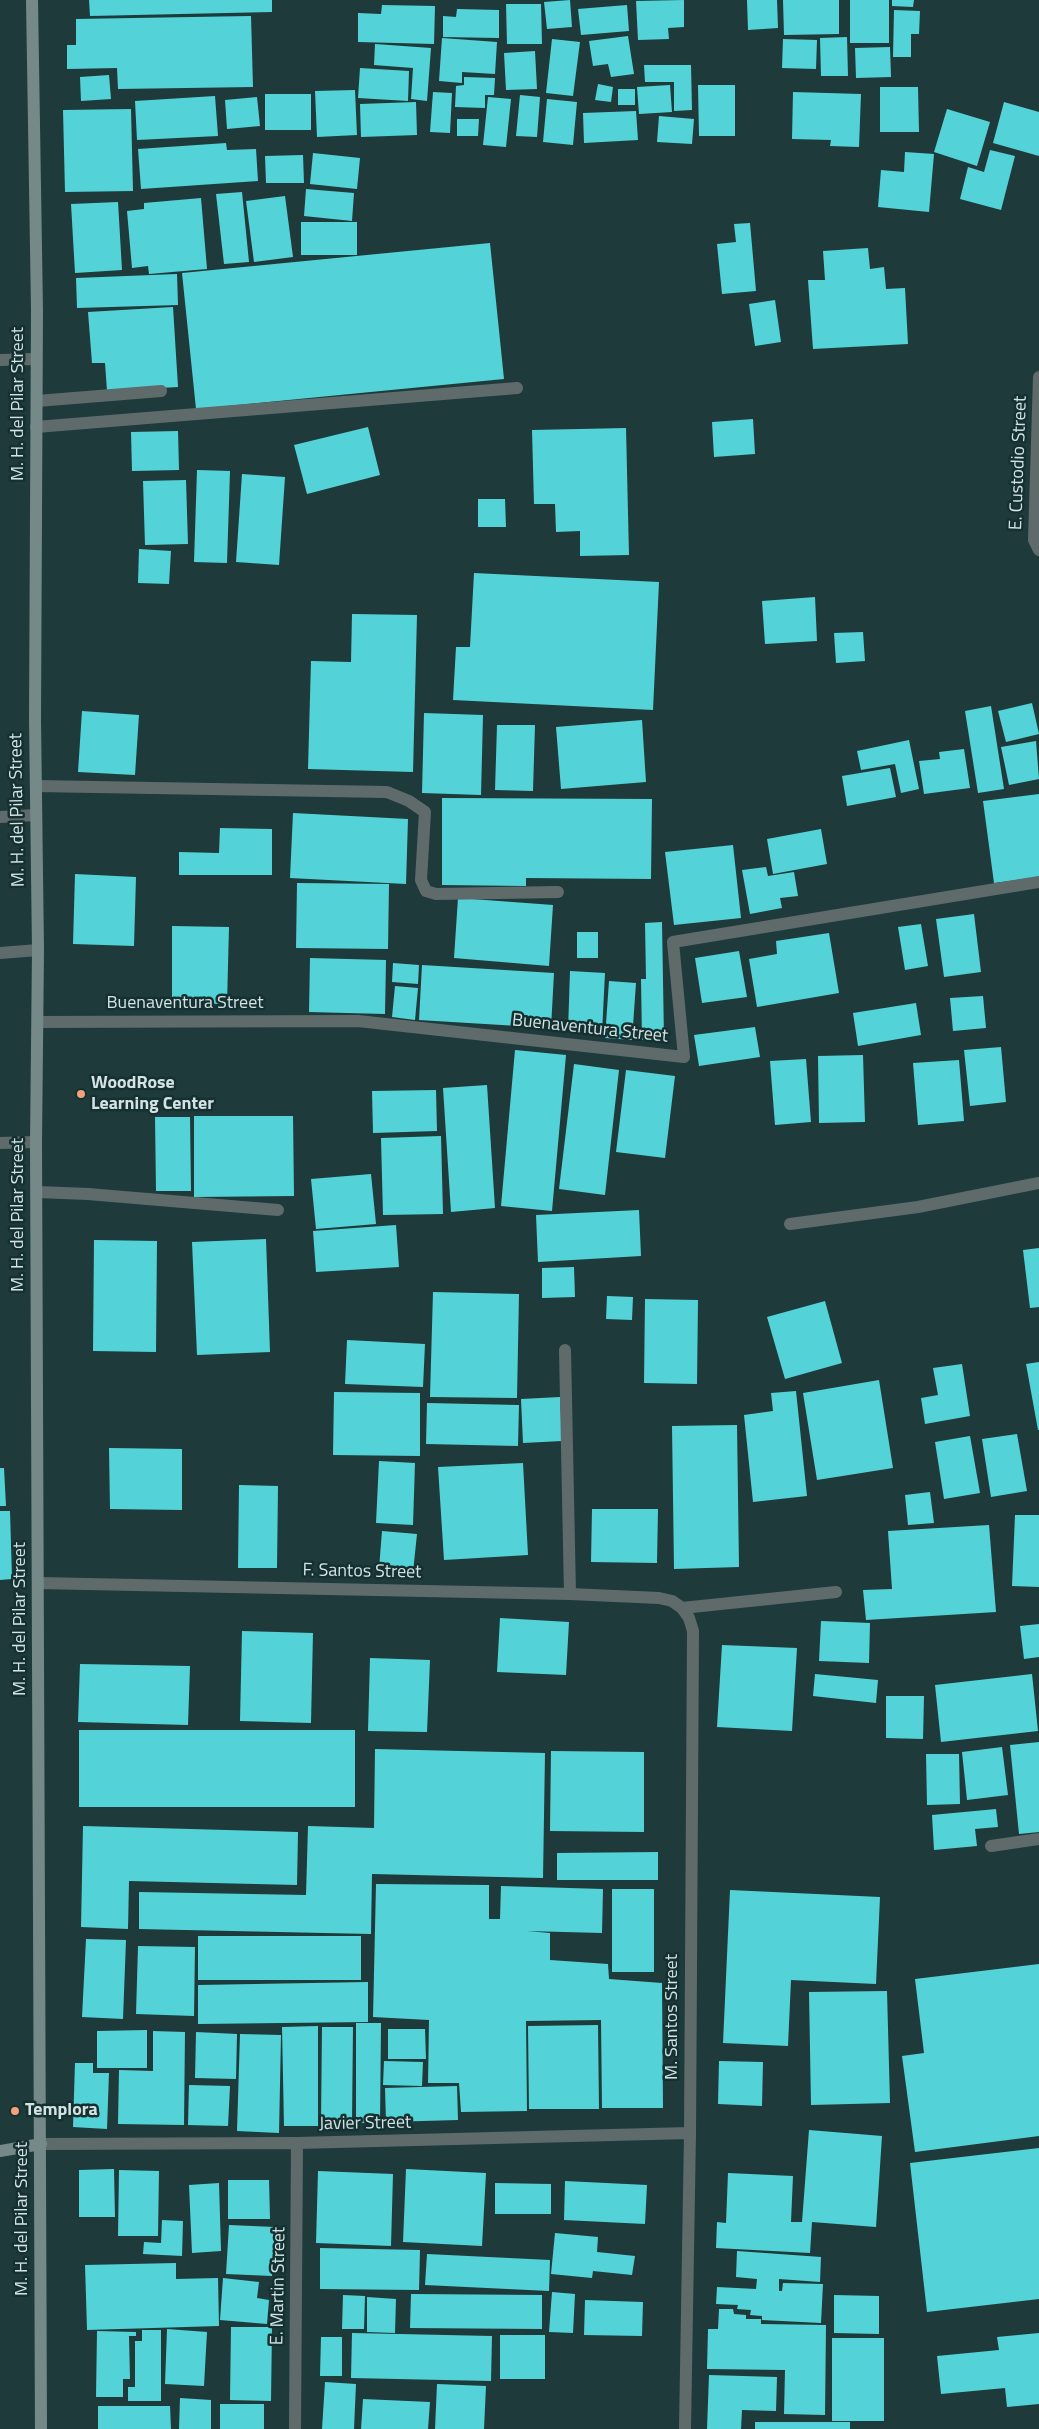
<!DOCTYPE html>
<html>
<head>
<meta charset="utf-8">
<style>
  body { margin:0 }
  canvas { display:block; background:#1f3a3b }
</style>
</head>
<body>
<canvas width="1039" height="2429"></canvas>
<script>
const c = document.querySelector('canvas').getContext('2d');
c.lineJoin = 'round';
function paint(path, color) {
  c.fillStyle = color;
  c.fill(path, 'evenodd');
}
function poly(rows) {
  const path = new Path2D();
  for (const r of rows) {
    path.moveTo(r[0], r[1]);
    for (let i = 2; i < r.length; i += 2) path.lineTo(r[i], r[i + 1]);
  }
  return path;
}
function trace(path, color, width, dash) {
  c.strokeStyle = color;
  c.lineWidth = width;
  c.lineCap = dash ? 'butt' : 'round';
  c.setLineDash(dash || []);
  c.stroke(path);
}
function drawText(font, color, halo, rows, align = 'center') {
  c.font = font + ' "Titillium Web",sans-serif';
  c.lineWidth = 5;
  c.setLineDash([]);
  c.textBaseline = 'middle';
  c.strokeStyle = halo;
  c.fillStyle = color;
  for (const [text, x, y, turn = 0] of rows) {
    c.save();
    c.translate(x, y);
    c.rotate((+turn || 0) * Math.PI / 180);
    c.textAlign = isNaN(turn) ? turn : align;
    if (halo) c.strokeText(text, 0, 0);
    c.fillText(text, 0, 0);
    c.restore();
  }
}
paint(poly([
  [89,0,272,0,272,12,90,16],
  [570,0,572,27,547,29,544,2],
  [684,0,684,27,668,28,669,39,638,40,636,1],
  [747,0,777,0,778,28,748,30],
  [783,0,839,0,839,34,784,35],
  [850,0,889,0,889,43,850,43],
  [892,0,914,0,913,7,892,6],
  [506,4,541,4,542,44,507,44],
  [382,5,435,6,434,44,358,42,358,13,381,14],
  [627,5,629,31,581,35,578,9],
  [457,9,499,10,499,38,443,37,443,16,456,17],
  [894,10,920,11,919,34,911,34,911,57,893,57],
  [251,16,253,87,118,89,117,68,67,69,67,45,76,45,76,19],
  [628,36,634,74,611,77,608,64,593,66,589,41],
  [847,37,848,76,821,76,820,38],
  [442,38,497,42,495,74,462,72,462,83,439,81],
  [552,39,580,42,573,96,546,93],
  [783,39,817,40,816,69,782,68],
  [375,44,431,48,427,101,411,99,413,68,374,65],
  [890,47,891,77,856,78,855,48],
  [535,51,537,89,506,90,504,53],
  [644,65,691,65,692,110,674,111,674,82,645,82],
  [360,68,409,71,408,101,358,98],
  [109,75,111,99,81,101,80,77],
  [464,77,495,78,494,95,485,95,485,108,455,107,456,86,464,85],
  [598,84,613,87,611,102,595,100],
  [670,85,672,112,639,114,637,87],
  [698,85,735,85,735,136,699,136],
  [880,87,918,87,919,132,880,132],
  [618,89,635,89,635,105,618,105],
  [355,90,357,135,317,137,315,91],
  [433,92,452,93,450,133,430,132],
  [793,92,861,94,859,147,830,146,831,140,792,139],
  [265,94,311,94,311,130,265,130],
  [520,95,540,97,537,137,516,136],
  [215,96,218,136,137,140,135,101],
  [257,97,260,126,227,129,225,100],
  [488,97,511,99,506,147,483,145],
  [547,99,577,102,573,145,543,142],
  [416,102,417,135,361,137,360,104],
  [1004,102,1039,112,1039,156,993,143],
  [131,109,133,191,65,192,63,110],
  [947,109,990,122,977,166,934,152],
  [636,111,638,140,584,143,583,113],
  [659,116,694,119,692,144,657,142],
  [457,119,479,119,478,136,457,136],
  [226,143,227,150,256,149,258,181,141,189,138,149],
  [990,150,1015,156,1001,210,960,199,968,167,984,172],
  [905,152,934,154,929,212,878,207,881,170,904,172],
  [313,153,360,158,357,189,310,184],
  [303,155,304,183,266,183,265,156],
  [306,189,354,193,352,221,304,216],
  [242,192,249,262,224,264,216,194],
  [285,196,293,257,254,262,246,201],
  [201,198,207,269,149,274,148,266,132,268,127,211,144,209,144,203],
  [118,202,122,270,75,273,71,204],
  [301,222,357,222,357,255,301,255],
  [750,223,756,291,722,294,717,244,736,242,734,224],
  [490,243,504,379,196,409,182,273],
  [868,248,870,269,884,267,886,289,905,288,908,344,813,349,808,280,825,280,823,251],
  [177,274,178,305,77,308,76,278],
  [775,300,781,342,755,346,749,304],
  [173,307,178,387,107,391,105,363,92,363,88,312],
  [753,419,755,454,714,457,712,422],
  [368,427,380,475,307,494,294,445],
  [626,428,629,555,580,556,580,531,556,532,555,504,534,504,532,430],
  [178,431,179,470,132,471,131,432],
  [197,470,230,471,227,563,194,562],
  [242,474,285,477,279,565,236,562],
  [186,480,188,544,145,545,143,481],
  [478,499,505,499,506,527,478,527],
  [139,549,171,551,169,584,138,583],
  [474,573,659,582,653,710,453,700,456,647,470,647],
  [815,597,817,641,765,644,762,601],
  [352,614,417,615,413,772,308,769,311,661,351,662],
  [863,632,865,661,836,663,834,633],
  [1032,703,1039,734,1006,742,998,711],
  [991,706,1004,789,978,793,965,711],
  [82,711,139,715,135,775,78,772],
  [424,713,483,715,481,795,422,793],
  [642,720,646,782,561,789,556,727],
  [497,725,535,725,533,791,495,790],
  [909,740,919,789,901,793,895,764,861,770,857,751],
  [1036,741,1039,779,1009,785,1001,747],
  [964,749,970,788,924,794,919,761,940,759,939,752],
  [890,768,896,797,847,806,842,776],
  [1039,794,1039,877,994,883,983,801],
  [442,798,652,799,651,879,526,878,526,886,442,885],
  [293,813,408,819,406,884,290,878],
  [220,828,272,829,272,875,179,875,179,852,219,853],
  [821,829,827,864,773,874,767,839],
  [733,845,741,918,674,925,665,852],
  [766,867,768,876,794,872,798,896,780,898,782,908,750,914,742,870],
  [75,874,136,877,134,946,73,944],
  [297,883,389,884,388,949,296,948],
  [458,898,553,905,549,966,454,958],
  [974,914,981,972,944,977,936,919],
  [662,922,664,1039,642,1040,641,979,646,979,645,923],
  [921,924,928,966,905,970,898,927],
  [172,926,229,927,227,1004,172,1003],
  [577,932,598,932,598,958,577,958],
  [829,933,839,993,757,1007,749,959,777,954,776,941],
  [739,951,747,997,702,1003,695,958],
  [310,958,386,960,385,1014,309,1012],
  [393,963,419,965,418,984,392,982],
  [422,965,554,973,551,1028,419,1020],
  [570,971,605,973,602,1033,568,1031],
  [609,981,636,983,632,1040,605,1038],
  [395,986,418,988,415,1020,392,1017],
  [983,996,986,1028,953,1031,950,998],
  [916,1003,921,1035,858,1046,853,1013],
  [755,1027,760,1057,699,1066,694,1035],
  [1001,1047,1006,1102,970,1106,964,1050],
  [515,1050,566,1055,552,1211,501,1206],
  [863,1055,865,1122,819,1123,818,1056],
  [806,1059,811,1122,775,1125,770,1061],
  [959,1060,964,1121,918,1125,913,1063],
  [574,1064,619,1070,605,1195,559,1189],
  [626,1070,675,1076,665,1158,616,1152],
  [487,1085,495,1208,451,1212,443,1088],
  [436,1090,437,1131,373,1133,372,1091],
  [194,1116,293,1116,294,1196,194,1197],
  [155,1117,190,1117,191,1191,156,1191],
  [441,1136,443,1214,383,1215,381,1138],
  [371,1174,376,1224,316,1229,311,1179],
  [639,1210,641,1256,538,1262,536,1215],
  [396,1225,399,1267,316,1272,313,1231],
  [266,1239,270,1352,197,1355,192,1242],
  [94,1240,157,1241,156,1352,93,1351],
  [1039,1248,1039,1307,1030,1308,1023,1250],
  [574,1267,575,1297,542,1298,542,1268],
  [433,1292,519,1294,517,1398,430,1397],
  [607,1296,633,1297,632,1320,606,1319],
  [645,1299,698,1300,697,1384,644,1383],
  [825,1301,842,1363,785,1379,767,1317],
  [347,1340,425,1344,423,1387,345,1384],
  [1039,1362,1039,1430,1038,1430,1026,1364],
  [962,1364,970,1416,925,1424,921,1398,938,1395,933,1368],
  [879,1380,893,1468,817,1480,803,1393],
  [796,1391,807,1496,753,1502,744,1415,773,1411,771,1393],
  [334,1392,420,1393,420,1456,333,1455],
  [560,1397,562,1441,523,1443,521,1399],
  [427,1403,519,1405,518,1446,426,1444],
  [737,1425,739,1567,674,1569,672,1426],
  [1017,1434,1027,1491,991,1497,982,1439],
  [970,1436,980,1493,944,1499,935,1442],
  [109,1448,182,1449,182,1510,110,1509],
  [379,1461,415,1463,413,1525,376,1523],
  [523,1463,528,1555,444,1560,438,1467],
  [0,1468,4,1468,6,1506,0,1506],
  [239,1485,278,1486,277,1568,238,1568],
  [930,1492,934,1523,908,1525,905,1495],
  [592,1509,658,1509,657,1563,591,1562],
  [0,1511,10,1511,12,1579,0,1580],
  [1015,1515,1039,1515,1039,1587,1012,1586],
  [989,1525,996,1612,866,1620,863,1590,892,1589,888,1531],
  [382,1531,417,1534,413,1572,379,1569],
  [500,1618,569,1622,566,1675,497,1672],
  [821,1621,870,1623,869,1663,819,1661],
  [1039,1624,1039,1657,1024,1659,1020,1626],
  [242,1631,313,1633,311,1723,240,1721],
  [722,1645,797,1648,792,1731,717,1727],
  [370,1658,430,1660,427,1732,368,1731],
  [80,1664,190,1666,188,1725,78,1722],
  [815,1674,878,1680,876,1703,813,1696],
  [1032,1674,1038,1731,941,1742,935,1685],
  [886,1696,924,1696,923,1739,886,1738],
  [79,1730,355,1730,355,1807,79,1807],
  [1039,1742,1039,1832,1019,1834,1010,1745],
  [1002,1747,1008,1795,967,1800,962,1752],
  [375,1749,545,1753,543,1878,372,1874,371,1934,139,1929,139,1892,306,1895,308,1826,374,1828],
  [551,1751,644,1752,644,1832,550,1831],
  [926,1754,959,1754,960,1804,927,1805],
  [996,1809,998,1827,975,1829,977,1846,934,1850,932,1815],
  [83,1826,298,1832,297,1885,129,1881,128,1929,81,1927],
  [658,1852,658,1880,557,1880,557,1853],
  [376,1884,489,1885,489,1919,500,1919,501,1886,603,1889,602,1933,527,1931,550,1933,550,1960,608,1964,609,1979,662,1983,663,2108,602,2108,601,2020,526,2021,527,2111,461,2112,459,2083,428,2083,429,2020,373,2017],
  [612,1889,654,1889,654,1972,612,1972],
  [730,1890,880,1897,876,1984,791,1980,788,2046,723,2043],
  [198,1936,361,1936,361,1980,198,1980],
  [86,1939,126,1940,123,2019,82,2017],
  [138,1946,195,1947,194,2016,136,2014],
  [1039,1964,1039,2136,915,2152,902,2056,924,2053,915,1979],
  [368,1982,368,2022,198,2024,198,1985],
  [887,1991,890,2103,811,2105,809,1992],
  [356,2023,381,2023,380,2123,356,2123],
  [598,2025,599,2109,529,2109,528,2026],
  [318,2026,318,2126,284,2126,282,2027],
  [322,2027,353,2027,352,2121,321,2122],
  [388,2029,425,2029,426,2059,388,2059],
  [147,2030,147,2068,97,2068,97,2031],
  [153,2031,185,2032,184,2125,118,2124,119,2070,153,2071],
  [196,2032,237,2034,236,2079,195,2078],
  [240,2034,281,2035,279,2133,237,2131],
  [384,2061,423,2062,422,2086,383,2085],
  [719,2061,763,2062,762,2106,718,2104],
  [75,2063,93,2063,93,2073,109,2073,107,2129,73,2127],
  [189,2085,230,2086,228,2126,188,2125],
  [457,2086,458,2120,386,2122,385,2088],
  [809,2130,882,2136,876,2227,812,2222,810,2253,716,2248,717,2222,726,2223,728,2173,793,2176,791,2222,802,2222],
  [1039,2148,1039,2299,927,2312,910,2163],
  [114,2169,115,2217,79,2217,79,2170],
  [406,2169,486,2173,482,2246,403,2242],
  [119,2170,159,2171,158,2236,118,2236],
  [318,2171,393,2174,391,2246,316,2243],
  [228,2180,269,2180,270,2219,228,2219],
  [565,2181,647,2185,645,2224,564,2220],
  [219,2183,221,2251,192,2253,189,2185],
  [495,2183,551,2184,551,2214,495,2214],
  [162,2220,183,2221,182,2256,143,2254,144,2242,161,2243],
  [229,2225,275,2227,272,2276,226,2274],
  [555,2233,598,2237,597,2252,635,2256,632,2275,593,2271,592,2278,551,2274],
  [320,2248,420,2250,419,2290,320,2289],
  [737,2251,821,2257,820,2282,779,2279,779,2291,782,2291,783,2283,823,2284,821,2323,762,2320,762,2316,750,2315,751,2310,737,2309,738,2305,716,2304,717,2287,756,2289,757,2279,736,2277],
  [427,2254,550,2260,549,2291,425,2285],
  [176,2263,176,2279,218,2278,219,2326,87,2330,85,2265],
  [223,2278,259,2282,257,2298,269,2300,267,2324,220,2320],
  [552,2292,575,2294,573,2333,549,2332],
  [411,2294,542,2295,542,2329,410,2328],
  [343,2295,365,2296,364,2329,342,2329],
  [834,2295,879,2296,879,2334,834,2333],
  [367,2297,396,2299,395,2333,367,2332],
  [585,2300,643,2302,642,2336,584,2335],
  [719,2309,733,2309,734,2314,746,2315,746,2319,761,2319,761,2324,826,2325,825,2415,784,2414,785,2370,707,2369,708,2329,718,2329],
  [231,2327,272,2327,271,2401,230,2400],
  [167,2329,207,2332,204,2386,165,2384],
  [142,2330,161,2330,161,2401,128,2401,128,2387,135,2387,135,2341,142,2341],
  [97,2331,136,2332,136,2336,129,2336,130,2379,123,2379,123,2397,96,2397],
  [352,2333,492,2336,491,2381,351,2378],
  [1039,2333,1039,2404,1007,2407,1005,2388,941,2394,937,2356,999,2350,997,2337],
  [500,2335,545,2335,545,2379,500,2379],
  [321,2337,342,2337,342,2376,320,2376],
  [832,2338,884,2338,884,2421,832,2421],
  [709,2375,777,2377,776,2411,742,2410,741,2429,707,2429],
  [325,2382,356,2384,354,2429,322,2429],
  [437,2384,486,2386,484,2429,435,2429],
  [180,2398,211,2400,211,2429,179,2429],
  [363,2399,430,2402,428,2429,361,2429],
  [220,2404,264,2404,264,2429,220,2429],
  [98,2406,170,2406,171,2429,98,2429],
  [755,2422,850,2422,850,2429,755,2429]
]), '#53d3d7');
trace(poly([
  [0,360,35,359],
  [37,401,161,391],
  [36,427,517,388],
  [36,786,387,792,409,801,425,812,421,880,426,891,436,894,558,892],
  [0,817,36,815],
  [0,1143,36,1142],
  [37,1192,88,1194,278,1210],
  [565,1350,570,1594],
  [682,1608,836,1592]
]), '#5f6b6b', 12);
trace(poly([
  [1039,377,1034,540,1039,550],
  [0,953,38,950],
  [38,1022,358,1021,684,1057,673,942,1039,882],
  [790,1224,918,1207,1039,1183],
  [38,1583,570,1594,659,1598,672,1601,682,1608,689,1618,693,1631,690,2133,685,2429],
  [991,1846,1039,1839],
  [41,2144,297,2143,690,2133],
  [295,2429,297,2143]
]), '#5f6b6b', 12);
trace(poly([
  [32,0,37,310,35,719,38,950,36,1142,41,2429],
  [0,2151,41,2144]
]), '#758989', 12);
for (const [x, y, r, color] of [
  [81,1094,5,"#f1a17c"],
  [15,2111,5,"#f1a17c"]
]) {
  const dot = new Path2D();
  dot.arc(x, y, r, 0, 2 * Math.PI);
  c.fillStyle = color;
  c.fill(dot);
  trace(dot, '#153031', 2);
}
drawText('18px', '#d3e2e3', '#153031', [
  ["M. H. del Pilar Street",19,404,-90],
  ["E. Custodio Street",1019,463,-88],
  ["M. H. del Pilar Street",18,810,-91],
  ["Buenaventura Street",185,1004],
  ["Buenaventura Street",590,1029,6],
  ["M. H. del Pilar Street",19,1215,-90],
  ["F. Santos Street",362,1572,1],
  ["M. H. del Pilar Street",21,1619,-90],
  ["M. Santos Street",673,2017,-90],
  ["Javier Street",365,2124,-1],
  ["M. H. del Pilar Street",23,2219,-90],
  ["E. Martin Street",279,2286,-89]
]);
drawText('bold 18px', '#d3e2e3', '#153031', [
  ["WoodRose",91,1084],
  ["Learning Center",91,1105],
  ["Templora",25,2111]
], 'left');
</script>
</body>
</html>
